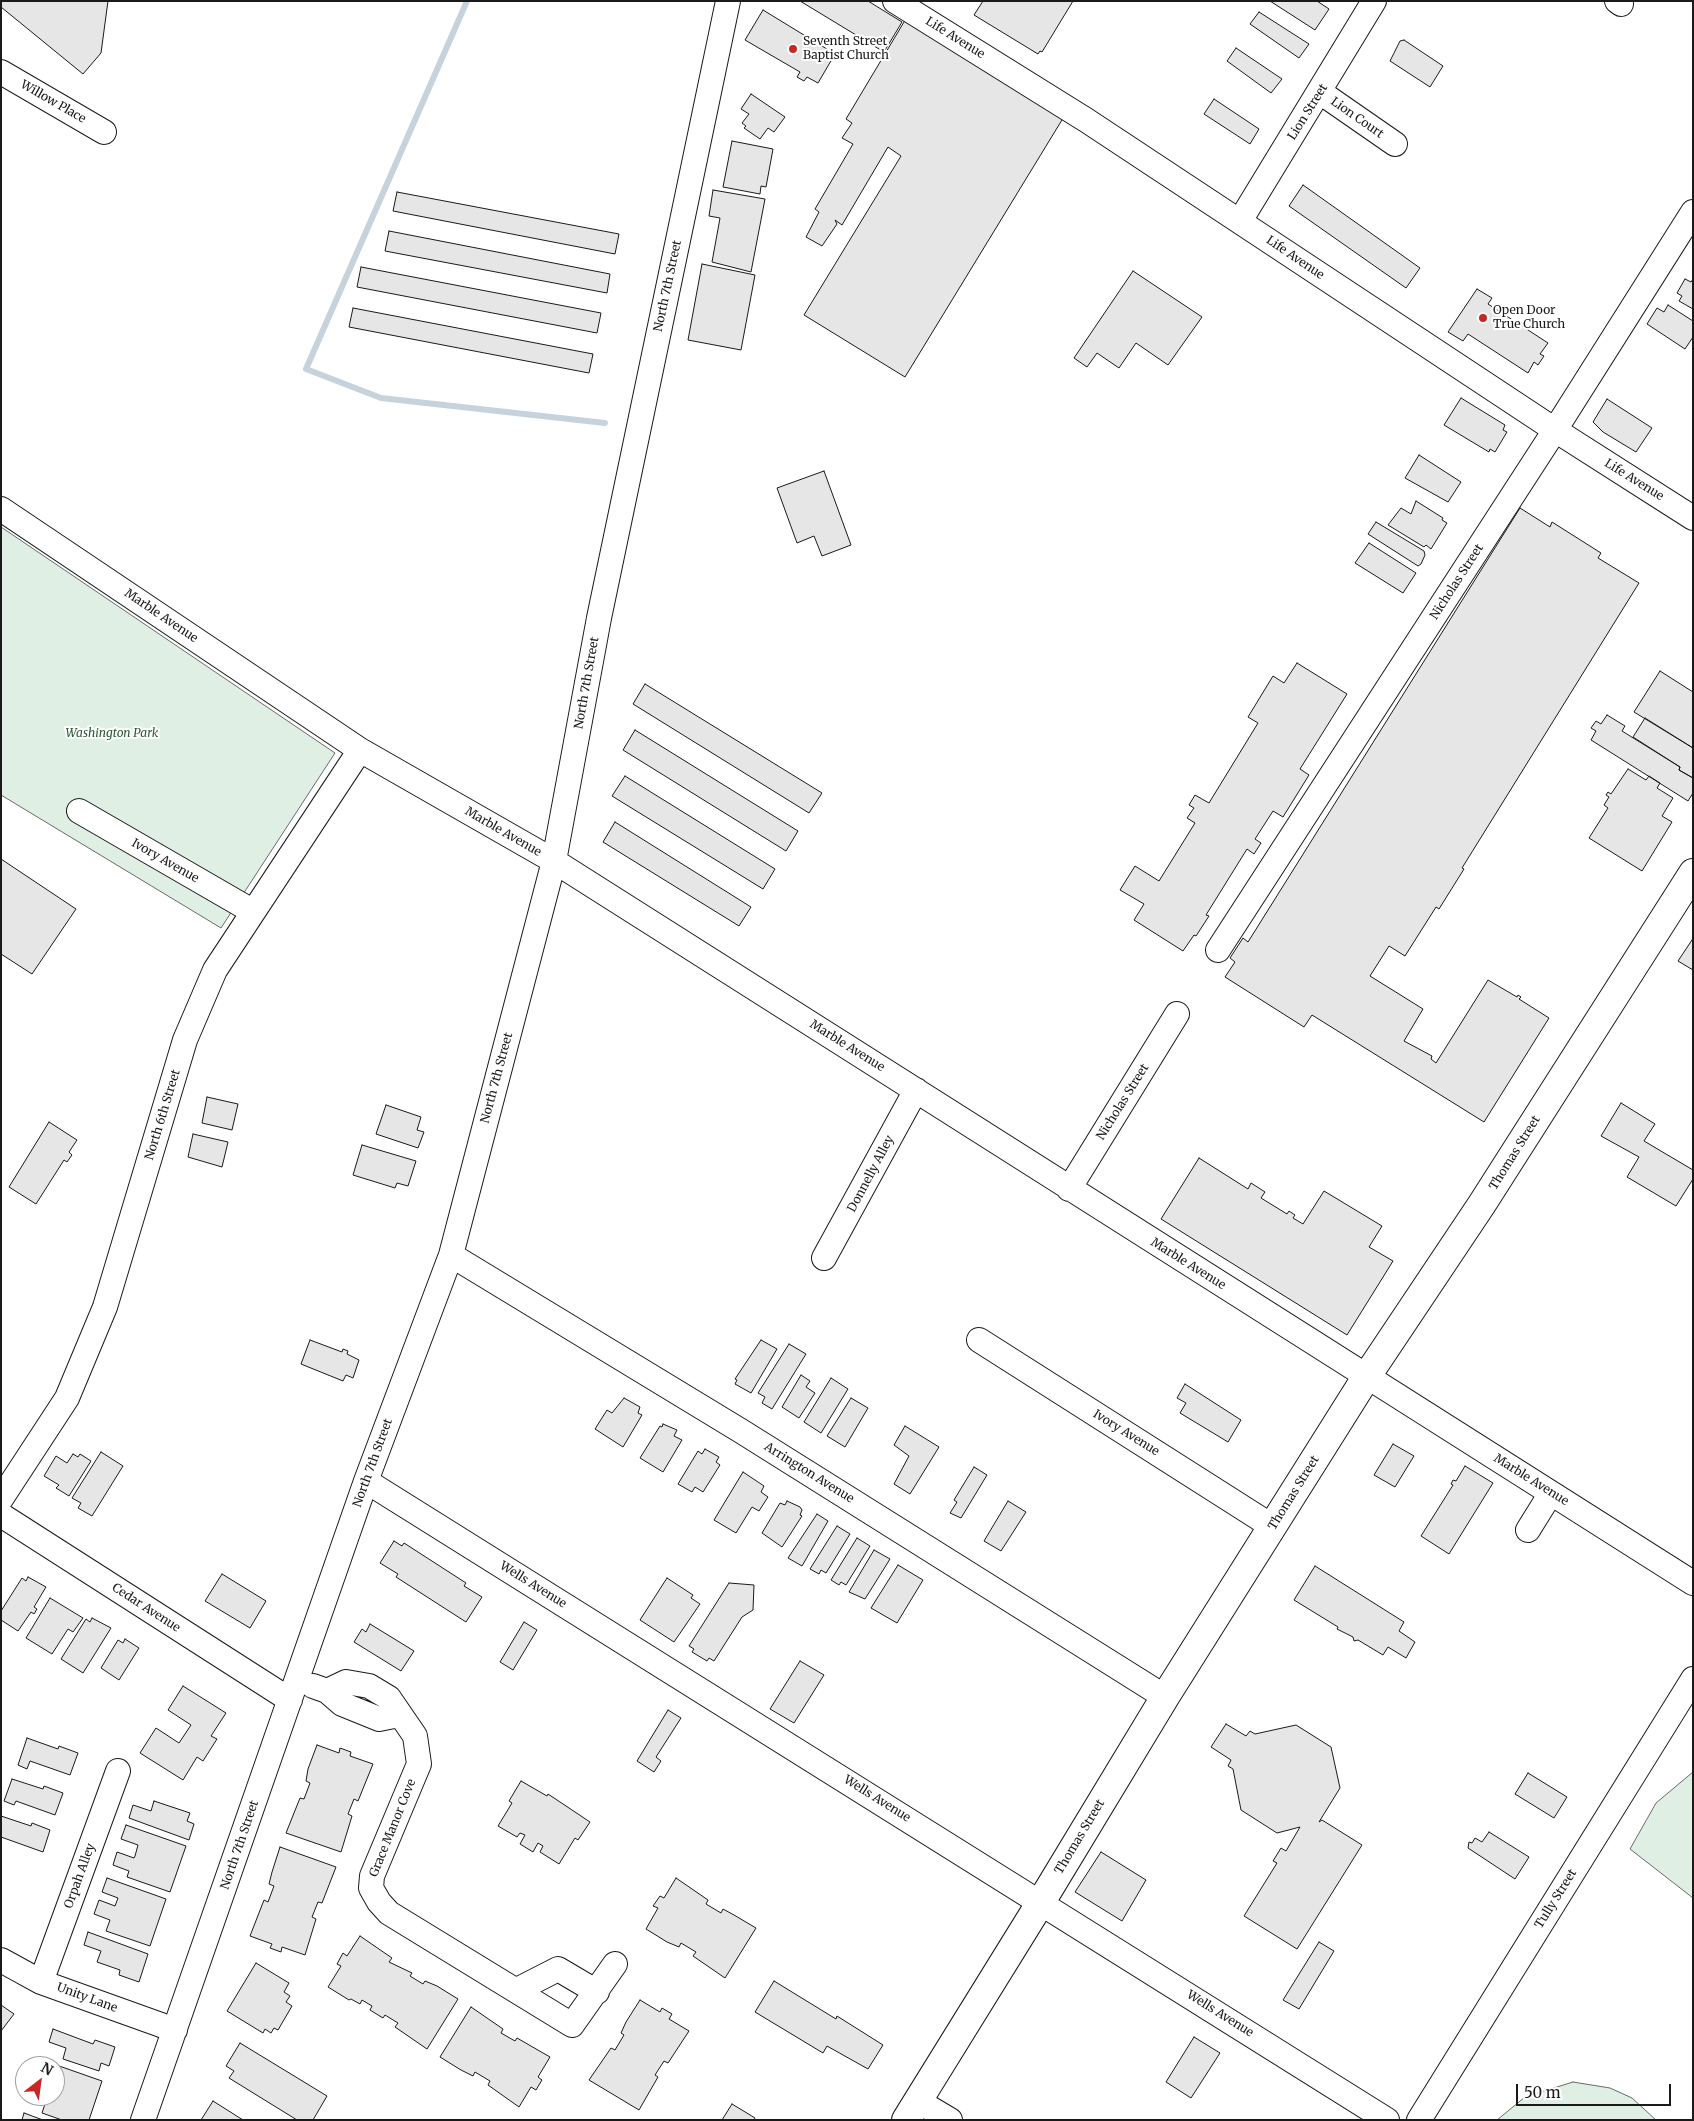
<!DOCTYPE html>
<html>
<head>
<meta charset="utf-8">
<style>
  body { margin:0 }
  #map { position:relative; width:1694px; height:2121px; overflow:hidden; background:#fff; font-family:Merriweather,serif }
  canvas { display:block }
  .frame { position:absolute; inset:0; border:2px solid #1a1a1a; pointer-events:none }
  .north { position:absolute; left:15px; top:2056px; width:50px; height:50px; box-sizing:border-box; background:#fff; border:1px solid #a3a3a3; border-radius:50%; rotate:30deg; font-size:14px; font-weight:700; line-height:20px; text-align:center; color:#1a1a1a }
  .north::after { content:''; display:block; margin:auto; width:18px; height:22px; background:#c62828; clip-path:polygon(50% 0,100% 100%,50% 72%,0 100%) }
  .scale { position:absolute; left:1516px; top:2084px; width:155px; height:22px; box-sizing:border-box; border:2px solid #1a1a1a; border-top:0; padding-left:6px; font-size:15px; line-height:18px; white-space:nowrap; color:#1a1a1a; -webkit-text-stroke:4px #fff; paint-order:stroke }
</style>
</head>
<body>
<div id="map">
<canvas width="1694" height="2121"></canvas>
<div class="frame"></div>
<div class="north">N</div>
<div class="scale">50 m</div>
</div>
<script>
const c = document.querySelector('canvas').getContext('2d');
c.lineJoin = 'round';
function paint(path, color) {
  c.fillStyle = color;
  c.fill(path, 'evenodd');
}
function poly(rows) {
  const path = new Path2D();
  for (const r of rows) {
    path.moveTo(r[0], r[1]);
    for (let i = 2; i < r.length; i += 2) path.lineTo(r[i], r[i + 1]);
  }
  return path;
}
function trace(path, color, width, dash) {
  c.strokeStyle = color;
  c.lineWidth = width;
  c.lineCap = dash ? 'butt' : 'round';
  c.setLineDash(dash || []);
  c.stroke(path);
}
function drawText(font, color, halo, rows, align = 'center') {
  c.font = font + ' Merriweather,serif';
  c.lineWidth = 4;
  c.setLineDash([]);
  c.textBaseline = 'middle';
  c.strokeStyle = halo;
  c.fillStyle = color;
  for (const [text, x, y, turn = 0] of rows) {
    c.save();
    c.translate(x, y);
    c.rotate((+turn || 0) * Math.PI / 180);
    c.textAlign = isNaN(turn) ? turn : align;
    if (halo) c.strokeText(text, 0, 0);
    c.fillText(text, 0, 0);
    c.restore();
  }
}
const green = poly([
  [1,527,335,753,221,928,1,795,1,527],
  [1693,1772,1693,1898,1630,1849,1656,1803,1693,1772],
  [1573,2082,1610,2088,1632,2098,1656,2120,1497,2120,1525,2097,1573,2082]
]);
paint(green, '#e0efe3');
trace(green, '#6a6a6a', 1);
trace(poly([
  [467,1,306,369,381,398,605,423]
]), '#c6d2dc', 6);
const building = poly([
  [1,1,108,1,101,53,83,74,1,7,1,1],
  [800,1,868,1,902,22,884,52,800,1],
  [983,1,1073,1,1042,52,1040,51,1038,54,974,15,983,1],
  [1270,1,1317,1,1329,9,1315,30,1270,1],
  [763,10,835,54,818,83,807,77,804,81,797,77,800,72,745,40,763,10],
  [1259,12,1309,44,1299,58,1250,24,1259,12],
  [907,17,1065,115,905,377,804,315,901,156,888,147,842,225,835,220,837,224,822,246,806,237,819,212,815,209,853,144,842,138,852,123,846,119,907,17],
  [1404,40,1443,66,1430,87,1390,61,1400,41,1404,40],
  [1236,48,1282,79,1271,93,1227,61,1236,48],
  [751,94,785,117,774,132,768,128,760,139,744,128,746,126,742,123,749,114,741,109,751,94],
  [1214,99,1259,129,1250,144,1204,114,1214,99],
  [732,141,773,149,766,187,761,186,760,194,723,187,732,141],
  [1303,185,1420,268,1406,288,1289,206,1303,185],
  [713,190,765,199,751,272,712,262,720,218,709,216,713,190],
  [397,192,619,234,615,254,393,211,397,192],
  [389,231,610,274,607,293,385,251,389,231],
  [702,264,755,275,741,350,688,340,702,264],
  [361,267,601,313,597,333,357,287,361,267],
  [1133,271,1202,317,1168,365,1136,343,1119,368,1097,353,1087,367,1074,358,1133,271],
  [1685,279,1691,282,1693,279,1693,309,1679,301,1682,296,1677,293,1685,279],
  [1477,289,1492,298,1488,304,1548,343,1540,354,1544,356,1538,365,1534,362,1528,373,1468,334,1463,341,1448,332,1477,289],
  [1668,305,1693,321,1693,337,1685,349,1647,324,1657,308,1664,312,1668,305],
  [353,308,593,354,589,373,349,327,353,308],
  [1461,398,1505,425,1503,430,1507,432,1495,452,1490,449,1489,452,1444,425,1461,398],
  [1607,399,1652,428,1636,452,1603,432,1593,422,1607,399],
  [1419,455,1461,482,1448,502,1405,478,1419,455],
  [824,471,851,545,822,556,814,536,797,543,777,488,824,471],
  [1416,501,1443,518,1442,520,1447,523,1431,549,1426,545,1424,547,1388,525,1401,508,1411,514,1416,501],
  [1520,508,1550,527,1552,522,1601,553,1598,558,1639,583,1462,868,1464,869,1439,909,1436,907,1405,956,1389,946,1370,976,1423,1009,1404,1041,1432,1056,1431,1059,1436,1063,1488,980,1517,997,1518,995,1521,997,1519,999,1549,1018,1484,1122,1312,1015,1304,1027,1225,977,1235,962,1230,958,1243,938,1248,942,1520,508],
  [1376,522,1424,551,1425,555,1421,564,1418,566,1368,534,1376,522],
  [1369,543,1416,573,1403,593,1355,563,1369,543],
  [1297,663,1347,694,1300,769,1309,775,1283,817,1273,811,1255,839,1261,843,1254,854,1247,849,1206,915,1209,916,1196,936,1194,935,1183,951,1134,920,1144,904,1120,890,1135,866,1159,881,1195,823,1187,818,1194,808,1189,805,1195,795,1209,803,1258,723,1248,717,1273,676,1284,683,1297,663],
  [1660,671,1693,692,1693,748,1634,712,1660,671],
  [645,684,822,793,809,813,633,704,645,684],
  [1607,715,1625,726,1622,731,1680,767,1679,770,1693,778,1693,793,1688,801,1591,740,1596,731,1591,728,1596,721,1601,724,1607,715],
  [1645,718,1693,748,1693,778,1679,770,1680,767,1633,737,1645,718],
  [635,730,798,831,786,851,623,750,635,730],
  [1628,769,1646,780,1649,776,1660,783,1657,788,1673,798,1662,816,1672,822,1642,871,1589,838,1608,808,1604,805,1609,797,1606,795,1608,792,1611,794,1628,769],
  [625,776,775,869,763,889,612,796,625,776],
  [615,822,751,907,739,926,603,842,615,822],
  [1,859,76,909,32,974,1,954,1,859],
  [1692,940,1693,940,1693,970,1678,961,1692,940],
  [207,1097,238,1104,232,1130,202,1123,207,1097],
  [1621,1103,1655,1124,1644,1141,1693,1170,1693,1179,1676,1206,1627,1177,1639,1157,1601,1136,1621,1103],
  [386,1105,421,1117,417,1130,424,1132,418,1148,376,1134,386,1105],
  [49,1122,77,1140,69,1152,72,1155,67,1162,64,1160,36,1204,9,1187,49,1122],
  [193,1134,228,1142,222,1167,188,1157,193,1134],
  [362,1145,416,1161,408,1186,397,1183,395,1188,353,1175,362,1145],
  [1199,1158,1248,1189,1251,1183,1265,1192,1261,1198,1287,1214,1289,1211,1295,1215,1293,1218,1303,1224,1324,1191,1382,1226,1369,1247,1393,1261,1347,1335,1161,1219,1199,1158],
  [310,1340,342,1352,343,1349,348,1351,347,1354,359,1360,353,1378,346,1375,343,1381,301,1364,310,1340],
  [761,1340,777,1349,751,1393,735,1384,737,1380,735,1379,761,1340],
  [789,1344,806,1354,772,1409,762,1403,765,1397,758,1393,789,1344],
  [801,1375,810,1381,806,1387,815,1393,799,1418,782,1407,801,1375],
  [831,1378,848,1389,821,1433,804,1422,831,1378],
  [1185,1384,1241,1420,1228,1442,1180,1413,1186,1403,1177,1398,1185,1384],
  [624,1398,640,1407,638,1413,642,1415,623,1447,595,1429,607,1410,612,1413,624,1398],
  [851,1398,868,1408,845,1447,827,1436,851,1398],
  [663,1424,677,1430,674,1436,682,1440,663,1472,640,1458,660,1426,662,1427,663,1424],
  [905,1426,939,1447,910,1494,894,1484,909,1456,894,1445,905,1426],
  [1393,1444,1414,1456,1395,1487,1374,1475,1393,1444],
  [705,1449,719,1457,716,1462,720,1465,703,1492,695,1487,692,1492,678,1484,698,1451,702,1454,705,1449],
  [101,1452,123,1466,92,1516,78,1508,81,1503,72,1498,101,1452],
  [73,1454,78,1457,80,1454,91,1461,69,1496,56,1488,59,1485,44,1476,56,1456,67,1463,73,1454],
  [1465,1466,1493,1483,1449,1554,1421,1536,1453,1485,1451,1484,1453,1480,1456,1481,1465,1466],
  [974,1467,987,1475,961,1518,950,1513,957,1502,954,1500,974,1467],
  [743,1472,764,1486,761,1492,768,1497,759,1511,752,1507,736,1533,714,1520,743,1472],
  [787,1501,800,1507,802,1510,800,1515,802,1516,782,1547,762,1533,780,1503,785,1505,787,1501],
  [1008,1501,1026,1512,1001,1551,984,1541,1008,1501],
  [817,1514,828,1521,802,1566,788,1558,817,1514],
  [837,1526,850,1534,826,1573,821,1570,819,1574,810,1569,837,1526],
  [857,1538,870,1546,846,1585,841,1582,839,1585,831,1580,857,1538],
  [394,1541,402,1546,404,1543,466,1583,464,1586,482,1597,466,1622,396,1577,398,1574,380,1563,394,1541],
  [874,1550,890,1559,865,1599,849,1592,874,1550],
  [898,1565,923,1580,897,1623,871,1608,898,1565],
  [1315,1566,1404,1622,1399,1631,1415,1642,1406,1658,1388,1647,1383,1655,1358,1640,1354,1641,1353,1637,1337,1629,1338,1627,1294,1600,1315,1566],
  [222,1574,266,1601,250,1628,205,1601,222,1574],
  [28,1577,46,1587,34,1607,37,1609,34,1614,31,1612,18,1631,1,1620,1,1611,22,1578,26,1581,28,1577],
  [667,1578,693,1595,691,1598,700,1604,674,1642,640,1620,667,1578],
  [729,1583,754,1585,753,1610,742,1617,714,1661,709,1658,707,1661,692,1652,694,1649,689,1646,729,1583],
  [50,1598,83,1618,73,1632,68,1629,52,1654,26,1638,50,1598],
  [92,1618,111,1628,83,1673,61,1659,86,1619,90,1622,92,1618],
  [524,1622,537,1630,513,1670,500,1662,524,1622],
  [370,1624,414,1651,401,1671,354,1642,362,1629,366,1632,370,1624],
  [125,1639,139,1648,119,1680,101,1668,118,1640,123,1643,125,1639],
  [800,1661,824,1675,794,1723,770,1709,800,1661],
  [183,1686,226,1713,211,1736,217,1739,203,1761,197,1757,183,1780,140,1753,156,1728,179,1743,191,1725,168,1710,183,1686],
  [668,1710,681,1718,656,1757,661,1761,654,1772,637,1761,668,1710],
  [1226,1724,1246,1736,1250,1731,1255,1734,1296,1725,1331,1747,1340,1788,1319,1822,1322,1820,1362,1845,1297,1949,1244,1916,1277,1863,1273,1861,1281,1848,1286,1851,1300,1827,1277,1833,1241,1810,1233,1769,1228,1766,1231,1760,1211,1747,1226,1724],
  [27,1738,58,1749,59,1746,78,1753,70,1775,30,1761,27,1769,18,1765,27,1738],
  [317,1745,339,1753,340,1748,351,1752,350,1756,373,1764,358,1801,354,1799,348,1814,352,1816,341,1852,286,1833,300,1798,304,1799,310,1783,306,1781,308,1769,317,1745],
  [1528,1773,1567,1797,1554,1818,1515,1794,1528,1773],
  [12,1779,43,1789,44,1786,63,1793,55,1815,16,1801,14,1805,4,1801,12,1779],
  [521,1781,547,1796,548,1794,590,1822,578,1840,575,1838,559,1864,540,1852,543,1846,538,1843,533,1852,520,1844,525,1835,520,1833,517,1837,498,1826,512,1803,509,1801,521,1781],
  [154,1801,190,1813,187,1821,194,1824,189,1840,129,1818,133,1805,151,1811,154,1801],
  [1,1816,31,1826,32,1823,50,1830,43,1852,1,1837,1,1816],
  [126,1825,186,1846,170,1892,127,1877,129,1871,113,1865,117,1852,134,1858,135,1856,138,1845,121,1839,126,1825],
  [1489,1832,1529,1857,1515,1879,1468,1848,1469,1842,1472,1843,1475,1838,1482,1842,1489,1832],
  [280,1847,336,1867,322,1903,318,1902,312,1917,316,1919,305,1955,282,1947,281,1952,270,1948,272,1944,250,1936,264,1900,268,1902,274,1886,269,1884,272,1872,280,1847],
  [1101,1852,1146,1880,1122,1921,1075,1892,1101,1852],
  [107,1878,166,1899,150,1946,106,1931,110,1920,94,1914,99,1900,115,1906,118,1898,102,1892,107,1878],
  [676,1878,708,1900,706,1904,721,1913,723,1909,734,1915,756,1928,725,1978,693,1956,696,1952,681,1943,679,1947,667,1942,646,1929,658,1908,653,1906,660,1896,664,1898,676,1878],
  [88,1932,148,1954,139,1982,119,1975,120,1970,97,1962,101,1951,84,1945,88,1932],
  [360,1936,392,1958,389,1962,412,1973,410,1976,423,1984,425,1981,437,1986,458,1999,427,2049,395,2027,398,2023,385,2015,383,2018,370,2010,372,2006,362,2000,360,2004,351,1999,349,2000,328,1987,341,1966,337,1964,343,1953,347,1956,360,1936],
  [1319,1942,1334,1951,1299,2009,1283,2000,1319,1942],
  [256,1963,289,1983,284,1992,290,1996,286,2002,292,2006,278,2030,274,2028,271,2033,265,2029,263,2033,227,2011,256,1963],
  [774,1981,836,2019,837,2016,883,2045,868,2069,827,2046,823,2053,755,2012,774,1981],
  [640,2000,660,2012,662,2008,672,2014,669,2019,689,2031,668,2063,664,2061,655,2075,658,2077,639,2110,589,2080,611,2048,615,2050,624,2035,621,2033,626,2022,640,2000],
  [1,2005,14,2014,1,2031,1,2005],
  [471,2007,503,2029,501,2033,515,2041,517,2038,550,2057,538,2077,542,2080,536,2090,531,2087,519,2107,488,2085,490,2081,475,2072,473,2076,461,2070,440,2057,471,2007],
  [53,2029,93,2044,95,2040,115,2047,109,2066,101,2063,99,2071,63,2059,66,2048,49,2042,53,2029],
  [1194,2037,1220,2053,1191,2098,1166,2082,1194,2037],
  [240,2043,327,2096,313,2120,297,2120,229,2078,234,2071,226,2066,240,2043],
  [42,2060,102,2081,89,2120,62,2120,42,2113,46,2101,31,2096,55,2096,55,2066,41,2066,42,2060],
  [213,2101,243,2120,201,2120,213,2101],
  [732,2104,755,2118,754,2120,722,2120,732,2104],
  [24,2113,43,2120,22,2120,24,2113]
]);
paint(building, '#e6e6e6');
trace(building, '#1a1a1a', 1);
const minor = poly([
  [895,1,1086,120,1555,430,1693,518],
  [1617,1,1621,4],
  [1,72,104,132],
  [1320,92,1395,144],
  [1240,221,1374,1],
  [1,509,360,750,554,861,1693,1583],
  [79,811,252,911],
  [1218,950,1555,430,1693,212],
  [1069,1189,1177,1014],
  [451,1255,741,1431,1165,1697],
  [824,1258,916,1090],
  [979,1340,1273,1527],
  [366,1481,1387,2120],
  [1,1499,67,1398,105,1307,185,1040,215,970,360,750],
  [1,1515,290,1700],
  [1528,1530,1551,1493],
  [313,1686,327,1691,342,1704,379,1719,399,1715],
  [327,1691,346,1682,369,1686,389,1698,415,1736,419,1764,372,1876,371,1888,379,1902,389,1913,572,2025,615,1964],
  [1,1960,41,1982,175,2030],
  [41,1982,118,1771],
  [517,1990,558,1969,597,1992],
  [918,2101,950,2120],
  [143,2120,366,1481,451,1255,554,861,599,618,728,1],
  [1419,2120,1693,1679]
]);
const major = poly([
  [906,2120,1041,1902,1165,1697,1367,1376,1482,1204,1693,873]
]);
trace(minor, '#1a1a1a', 26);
trace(major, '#1a1a1a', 30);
trace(minor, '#fff', 24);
trace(major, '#fff', 28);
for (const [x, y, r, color] of [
  [793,49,5,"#c62828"],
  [1483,318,5,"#c62828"]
]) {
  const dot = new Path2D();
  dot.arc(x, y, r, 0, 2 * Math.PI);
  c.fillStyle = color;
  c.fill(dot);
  trace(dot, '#fff', 2);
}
drawText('12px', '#1a1a1a', '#fff', [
  ["Life Avenue",955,38,32],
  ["Willow Place",53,102,30],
  ["Lion Street",1308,112,-58],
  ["Lion Court",1357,118,35],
  ["Life Avenue",1295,258,34],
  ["North 7th Street",668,286,-78],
  ["Life Avenue",1634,480,32],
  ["Nicholas Street",1457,582,-57],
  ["Marble Avenue",161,616,34],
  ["North 7th Street",587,683,-80],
  ["Marble Avenue",503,832,30],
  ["Ivory Avenue",165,861,30],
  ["Marble Avenue",847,1046,32],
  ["North 7th Street",497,1078,-75],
  ["Nicholas Street",1123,1102,-58],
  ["North 6th Street",163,1115,-73],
  ["Thomas Street",1515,1153,-58],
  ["Donnelly Alley",871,1174,-62],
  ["Marble Avenue",1188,1264,32],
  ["Ivory Avenue",1126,1433,32],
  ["North 7th Street",373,1463,-70],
  ["Arrington Avenue",809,1473,32],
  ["Marble Avenue",1531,1480,32],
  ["Thomas Street",1294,1493,-58],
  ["Wells Avenue",533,1585,32],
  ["Cedar Avenue",146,1608,33],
  ["Wells Avenue",877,1799,32],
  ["Grace Manor Cove",393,1828,-68],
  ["Thomas Street",1080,1837,-59],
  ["North 7th Street",240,1845,-71],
  ["Orpah Alley",80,1876,-70],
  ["Tully Street",1556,1899,-58],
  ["Unity Lane",87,1998,20],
  ["Wells Avenue",1220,2014,32]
]);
drawText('12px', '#1a1a1a', '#fff', [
  ["Seventh Street",803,42],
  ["Baptist Church",803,56],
  ["Open Door",1493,311],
  ["True Church",1493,325]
], 'left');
drawText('italic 12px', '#2b5a34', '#fff', [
  ["Washington Park",112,734]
]);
</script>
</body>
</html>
